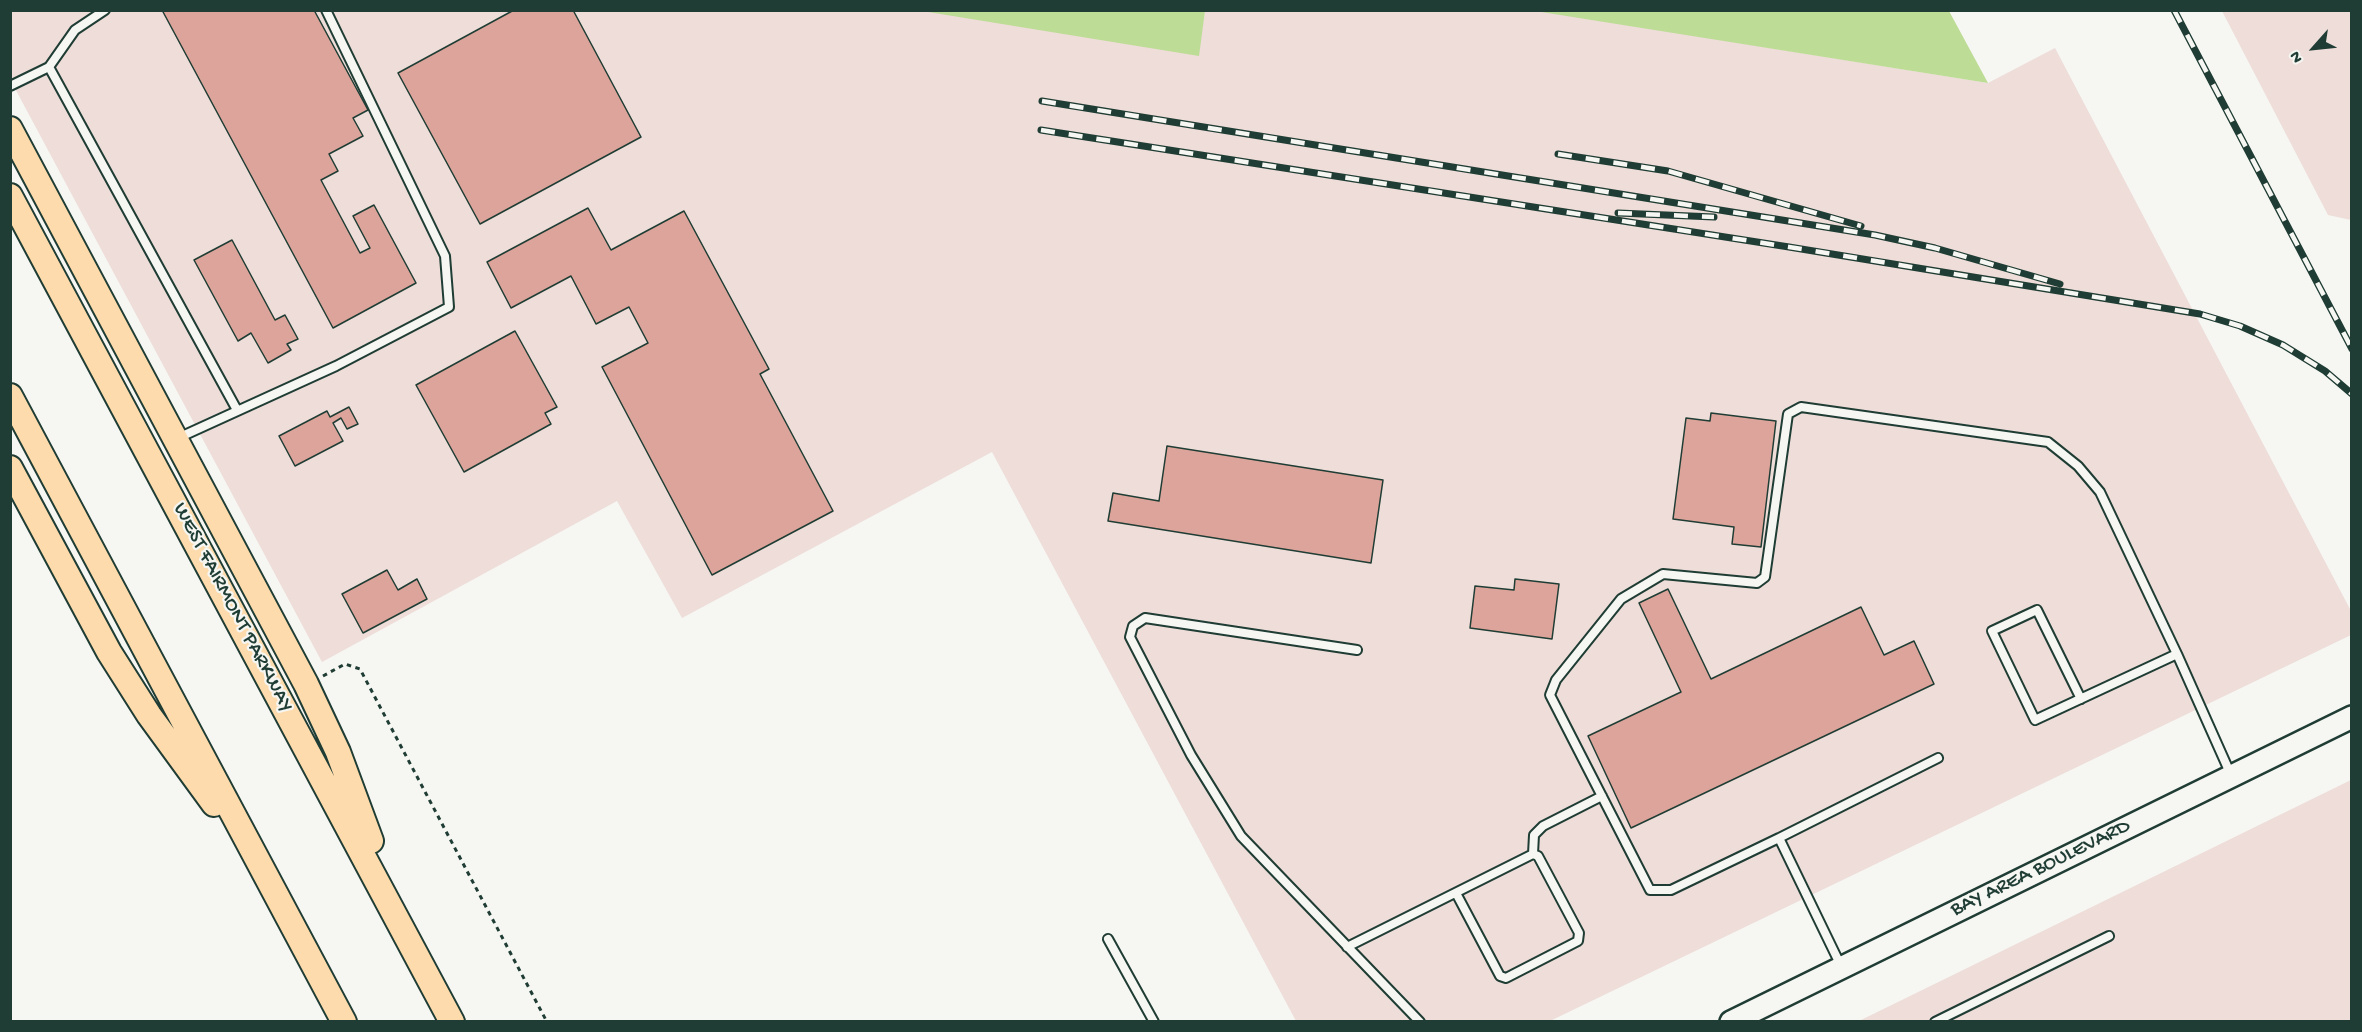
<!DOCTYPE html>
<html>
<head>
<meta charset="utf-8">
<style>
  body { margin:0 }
  #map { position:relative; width:2362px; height:1032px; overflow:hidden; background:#f6f6f2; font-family:"Gochi Hand",sans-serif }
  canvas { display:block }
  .frame { position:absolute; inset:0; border:12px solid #1f3d34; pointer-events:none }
  .north { position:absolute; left:2284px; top:18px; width:60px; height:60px; -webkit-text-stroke:4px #f6f6f2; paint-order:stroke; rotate:243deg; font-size:16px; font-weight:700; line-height:24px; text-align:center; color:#1f3d34 }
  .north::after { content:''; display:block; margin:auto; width:21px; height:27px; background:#1f3d34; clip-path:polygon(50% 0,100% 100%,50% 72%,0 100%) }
</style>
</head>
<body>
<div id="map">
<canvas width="2362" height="1032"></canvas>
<div class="frame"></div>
<div class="north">N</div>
</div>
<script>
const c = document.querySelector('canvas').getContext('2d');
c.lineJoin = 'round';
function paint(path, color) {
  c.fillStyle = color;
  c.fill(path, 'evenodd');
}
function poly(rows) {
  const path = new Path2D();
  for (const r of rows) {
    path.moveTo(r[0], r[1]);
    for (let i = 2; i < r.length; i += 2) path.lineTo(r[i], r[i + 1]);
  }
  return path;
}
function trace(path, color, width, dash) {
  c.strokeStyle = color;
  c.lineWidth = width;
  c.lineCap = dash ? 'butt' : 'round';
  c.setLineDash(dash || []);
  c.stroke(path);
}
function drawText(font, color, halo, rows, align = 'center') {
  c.font = font + ' "Gochi Hand",sans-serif';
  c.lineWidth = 4.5;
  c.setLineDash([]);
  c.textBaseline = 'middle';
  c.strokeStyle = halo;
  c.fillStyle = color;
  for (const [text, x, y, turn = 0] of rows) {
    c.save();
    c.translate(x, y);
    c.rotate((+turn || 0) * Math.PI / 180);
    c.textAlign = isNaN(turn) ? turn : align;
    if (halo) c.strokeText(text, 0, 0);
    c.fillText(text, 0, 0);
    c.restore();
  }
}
paint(poly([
  [922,10,1198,55,1205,11,1535,10,1988,83,2055,48,2351,611,2351,635,1550,1021,1296,1021,992,452,682,618,617,501,322,662,11,81,10,11],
  [2222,11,2351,11,2351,220,2328,215],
  [2351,780,2351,1021,1859,1021]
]), '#eeddd8');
paint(poly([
  [922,11,1205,11,1199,56],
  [1535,11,1949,11,1988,83]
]), '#bddc95');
const building = poly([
  [162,10,314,10,368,110,353,118,363,136,329,154,338,171,321,180,360,253,370,248,353,216,374,205,416,283,333,328,162,10],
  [514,10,573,10,641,137,480,224,398,73,514,10],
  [588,208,611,250,684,211,769,369,760,374,833,511,712,575,602,367,648,343,629,307,596,324,571,276,511,308,487,262,588,208],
  [232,240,275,320,285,315,298,339,287,344,291,350,268,363,251,333,238,341,194,260,232,240],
  [515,331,557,407,545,413,551,424,464,472,416,385,515,331],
  [349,407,358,424,347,429,341,418,333,423,343,441,295,466,279,436,327,411,330,417,349,407],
  [1711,413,1776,421,1761,547,1732,544,1734,527,1673,519,1686,418,1710,421,1711,413],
  [1167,446,1383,480,1371,563,1108,521,1113,493,1159,501,1167,446],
  [387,570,398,590,417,579,427,599,363,633,342,594,387,570],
  [1515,579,1559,584,1552,639,1470,628,1475,586,1514,590,1515,579],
  [1668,589,1711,679,1861,607,1884,655,1914,641,1934,684,1631,828,1588,736,1681,692,1639,603,1668,589]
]);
paint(building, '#dda49b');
trace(building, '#1f3d34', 1.5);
const service = poly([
  [49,67,237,410],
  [10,86,49,67,75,30,105,10],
  [178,438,336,366,449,307,445,256,326,10],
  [1357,650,1145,618,1133,626,1130,637,1191,755,1241,836,1420,1022],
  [2081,699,2037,610,1992,631,2035,720,2177,654,2231,775],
  [1779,838,1938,758],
  [1533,854,1534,835,1543,826,1602,796],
  [1108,939,1154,1022],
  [1347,947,1533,854,1538,856,1579,933,1578,941,1506,978,1500,976,1456,893],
  [1841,966,1779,838,1671,890,1650,890,1550,695,1556,680,1621,599,1663,574,1757,583,1765,577,1788,414,1801,407,2048,442,2078,466,2100,492,2177,654],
  [1935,1022,2109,936]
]);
const secondary = poly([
  [1731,1022,2352,717]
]);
const primary = poly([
  [10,129,306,684,338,752,371,841],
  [10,196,452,1022],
  [10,396,344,1022],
  [10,468,109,652,149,715,214,804]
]);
trace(service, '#1f3d34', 12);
trace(secondary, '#1f3d34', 26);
trace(primary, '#1f3d34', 28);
trace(poly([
  [323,676,345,664,360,669,547,1022]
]), '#1f3d34', 3, [4.5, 4.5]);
trace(service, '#f6f6f2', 8);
trace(secondary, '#f6f6f2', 21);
trace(primary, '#fedbac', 24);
const rail = poly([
  [2174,10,2352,349],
  [1042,101,1875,235,1935,248,2060,284],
  [1041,130,1789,247,2200,314,2240,326,2283,345,2325,371,2352,394],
  [1558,154,1668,171,1861,226],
  [1618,213,1714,217]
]);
trace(rail, '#1f3d34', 7);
trace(rail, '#f6f6f2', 4.5, [14]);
drawText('21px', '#1f3d34', '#f6f6f2', [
  ["WEST FAIRMONT PARKWAY",232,608,62],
  ["BAY AREA BOULEVARD",2041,869,-26]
]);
</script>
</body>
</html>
